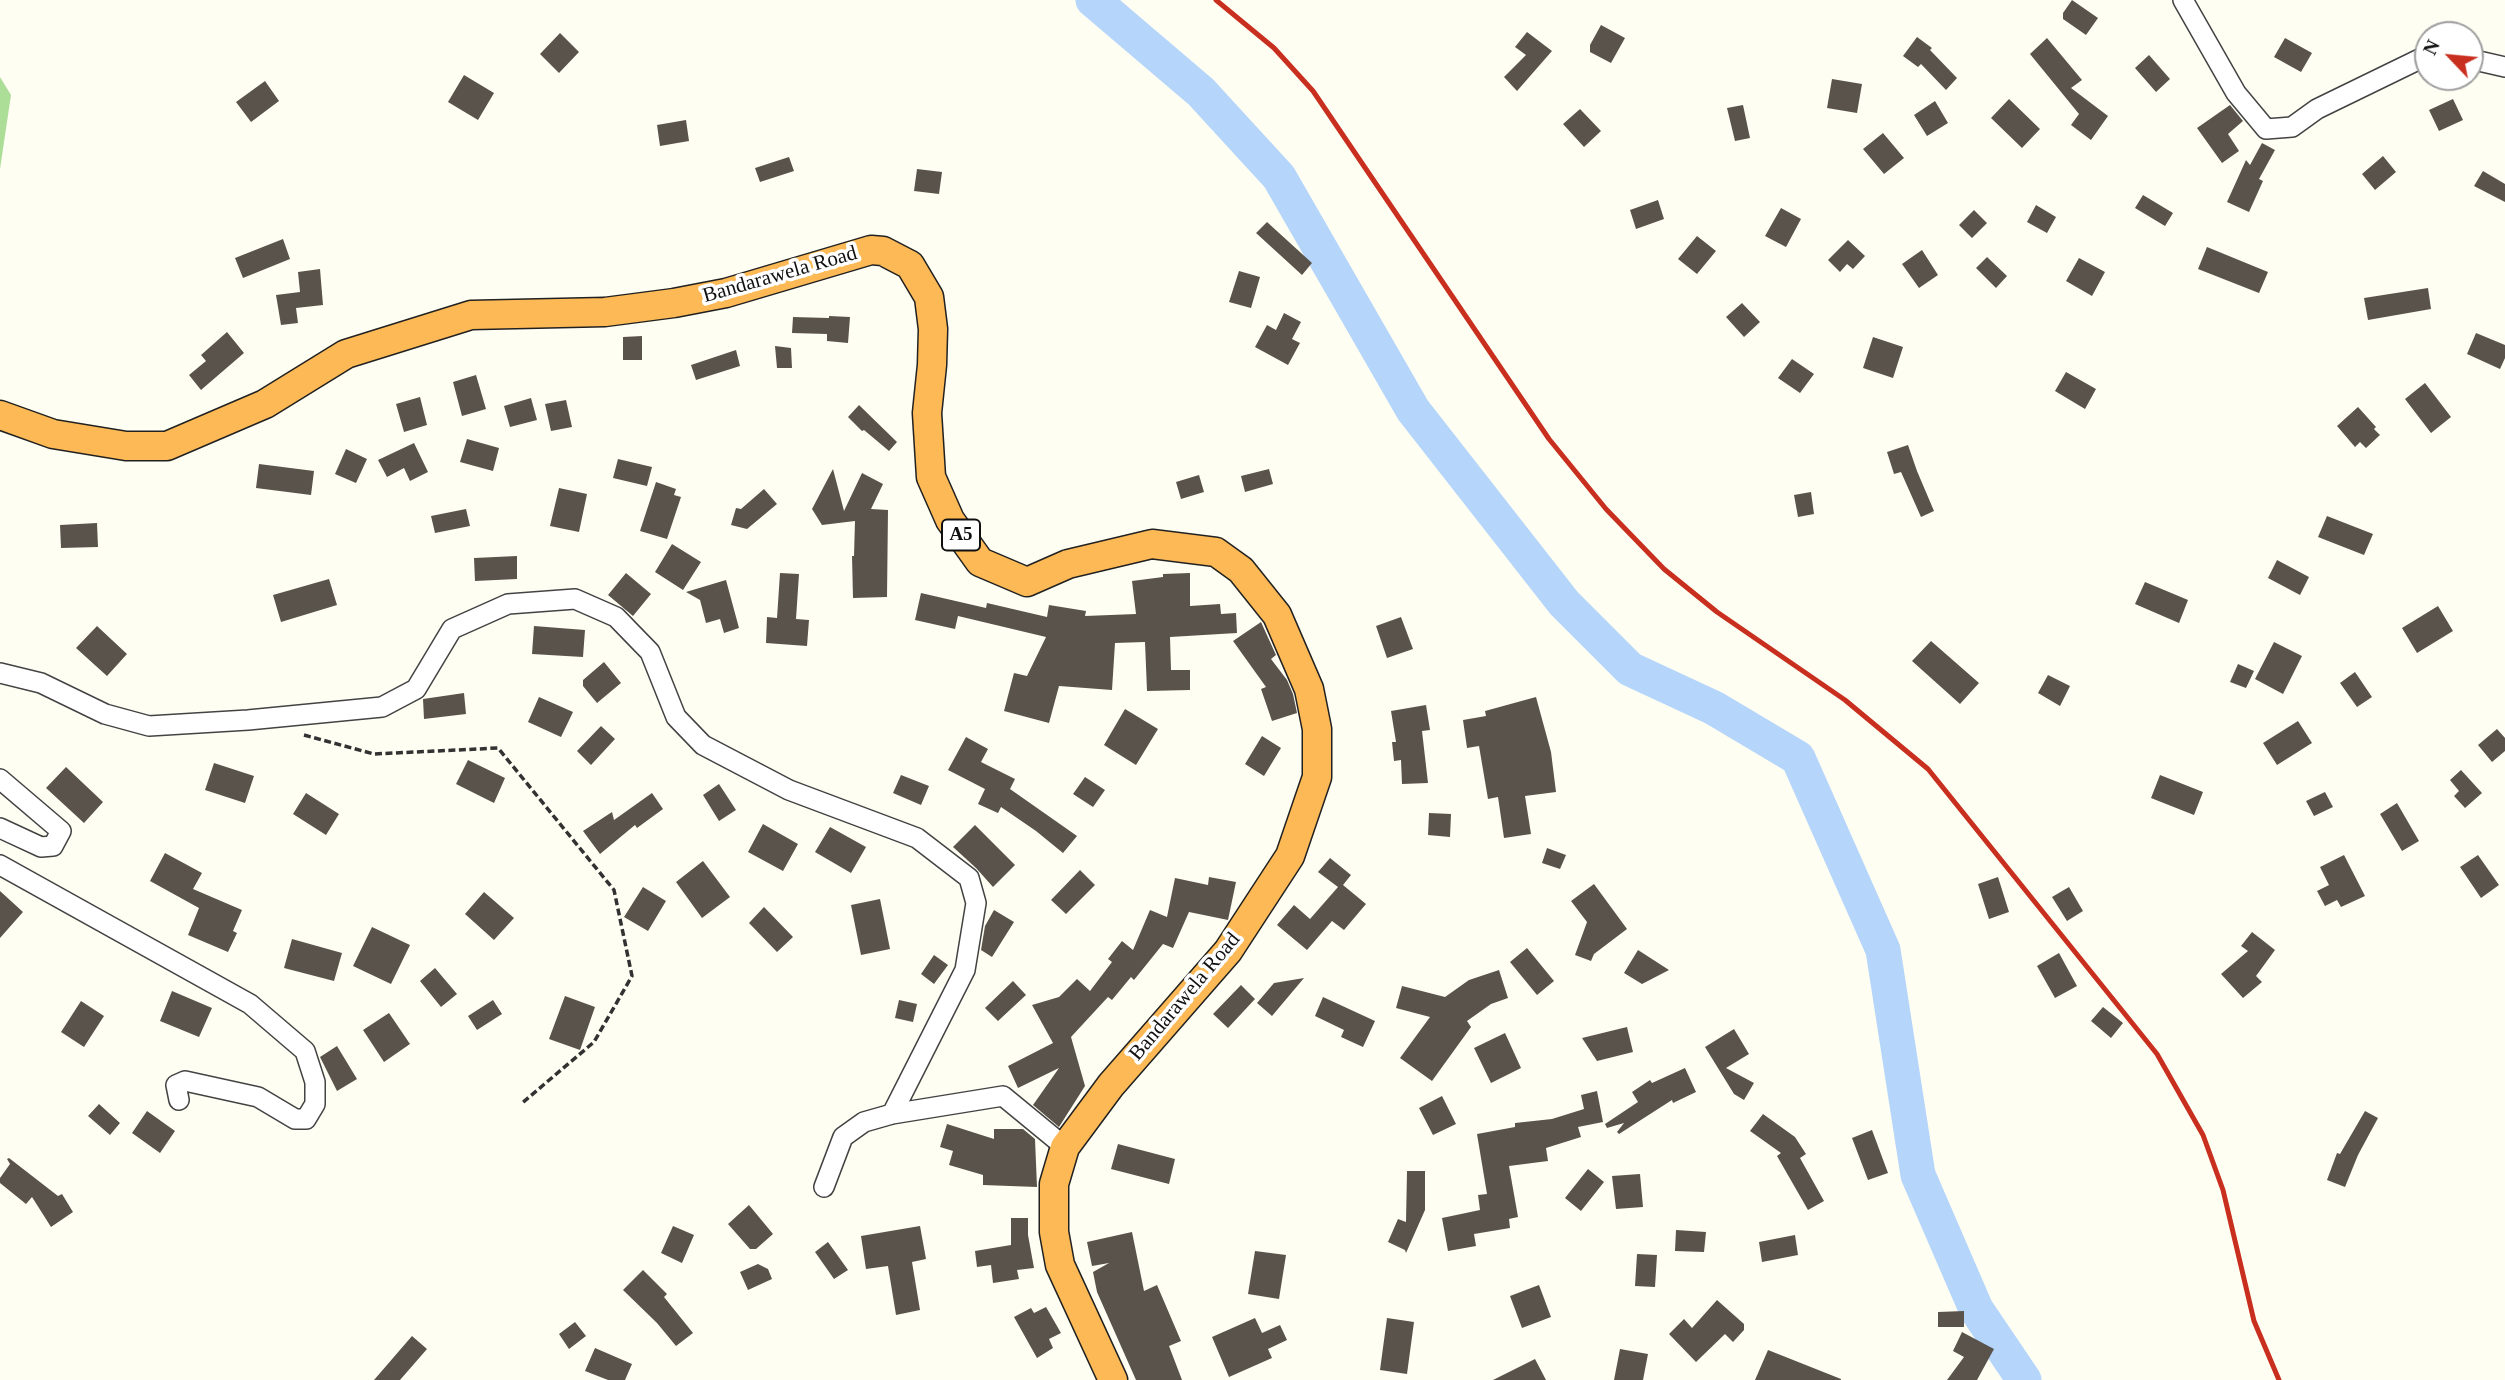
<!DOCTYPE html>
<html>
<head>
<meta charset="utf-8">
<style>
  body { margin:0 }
  #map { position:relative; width:2505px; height:1380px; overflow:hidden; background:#fffef3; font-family:Georgia,serif }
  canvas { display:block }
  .north { position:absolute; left:2414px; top:21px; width:70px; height:70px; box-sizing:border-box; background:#fff; border:2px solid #9f9f9f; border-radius:50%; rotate:296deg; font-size:19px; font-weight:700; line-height:28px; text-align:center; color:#101010 }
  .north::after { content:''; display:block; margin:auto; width:24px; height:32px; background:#c92f1f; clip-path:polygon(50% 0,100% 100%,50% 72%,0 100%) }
</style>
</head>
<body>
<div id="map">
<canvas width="2505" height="1380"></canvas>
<div class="north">N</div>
</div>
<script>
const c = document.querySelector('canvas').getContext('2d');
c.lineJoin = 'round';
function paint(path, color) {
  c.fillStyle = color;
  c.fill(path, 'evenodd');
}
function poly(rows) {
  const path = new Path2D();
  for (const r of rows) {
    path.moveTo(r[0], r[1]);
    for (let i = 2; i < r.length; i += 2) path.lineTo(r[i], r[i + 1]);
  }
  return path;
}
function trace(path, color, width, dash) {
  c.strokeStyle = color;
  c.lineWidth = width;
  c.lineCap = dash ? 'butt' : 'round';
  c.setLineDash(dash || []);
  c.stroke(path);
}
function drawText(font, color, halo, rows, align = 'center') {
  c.font = font + ' Georgia,serif';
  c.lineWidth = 7;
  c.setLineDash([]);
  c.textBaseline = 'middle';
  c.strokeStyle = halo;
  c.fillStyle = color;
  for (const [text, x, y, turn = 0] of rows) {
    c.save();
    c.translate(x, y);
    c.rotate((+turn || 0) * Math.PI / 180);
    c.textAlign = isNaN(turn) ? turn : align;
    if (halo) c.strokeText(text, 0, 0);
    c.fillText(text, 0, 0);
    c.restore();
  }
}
paint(poly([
  [0,77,11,95,0,169]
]), '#adde98');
trace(poly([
  [1093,0,1201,92,1279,177,1413,410,1564,603,1630,669,1714,708,1798,758,1883,950,1918,1175,1976,1309,2024,1380]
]), '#b5d6fa', 35);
paint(poly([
  [2072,0,2098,18,2086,35,2063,19,2063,13],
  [1601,25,1625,38,1611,63,1590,52,1590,45],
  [1527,32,1552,51,1517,91,1504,77,1526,55,1515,47],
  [560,33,579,52,559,73,540,54],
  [1917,37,1932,48,1930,50,1957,78,1946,90,1921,64,1918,67,1903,56],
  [2047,38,2082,80,2071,88,2108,116,2091,140,2071,125,2079,114,2030,54],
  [2285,38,2312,53,2301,72,2274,57],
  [2149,55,2170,79,2156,92,2135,68],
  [464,75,494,93,478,120,448,102],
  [1832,79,1862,84,1857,113,1827,108],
  [265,81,279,101,251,122,236,102],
  [2009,99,2040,129,2022,148,1991,118],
  [2453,99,2463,120,2439,131,2429,110],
  [1935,101,1948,123,1927,136,1914,115],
  [1743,105,1750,138,1735,141,1727,108],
  [2230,105,2243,121,2228,134,2239,151,2222,163,2197,128],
  [1580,109,1601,131,1584,147,1563,124],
  [686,120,689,141,660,146,657,125],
  [1883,133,1904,158,1884,174,1863,149],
  [2262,143,2275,150,2259,179,2263,181,2249,212,2227,202,2246,160,2250,165],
  [2383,156,2396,172,2375,190,2362,174],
  [789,157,794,171,760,182,755,168],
  [917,169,942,172,939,194,914,191],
  [2483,171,2505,184,2505,202,2474,186],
  [2143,195,2173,213,2165,226,2135,208],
  [1658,200,1664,219,1636,229,1630,210],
  [2036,205,2056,217,2047,233,2027,222],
  [1781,208,1801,219,1786,247,1765,236],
  [1974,210,1987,223,1972,238,1959,225],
  [1267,222,1312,263,1302,275,1256,233],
  [1697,236,1716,251,1697,274,1678,259],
  [283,239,290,259,243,278,235,258],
  [1848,240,1865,256,1853,269,1847,264,1840,272,1828,260],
  [2207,247,2268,272,2259,293,2198,269],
  [1922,250,1938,275,1919,288,1902,264],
  [1987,257,2007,276,1996,288,1976,268],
  [2079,258,2105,272,2092,296,2066,281],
  [320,269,323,305,296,308,298,323,281,325,276,295,300,292,298,272],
  [1239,271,1260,277,1251,308,1229,302],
  [2428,288,2431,309,2368,320,2364,298],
  [1742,303,1760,322,1744,337,1726,317],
  [1284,313,1301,322,1292,339,1300,343,1288,365,1255,347,1267,325,1276,330],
  [829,316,850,317,848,343,827,341,827,334,792,333,793,317,829,318],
  [227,332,244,353,201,390,189,375,206,361,201,355],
  [2476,333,2505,345,2505,358,2500,369,2467,354],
  [642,336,642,360,623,360,623,337],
  [1873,337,1903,347,1893,378,1863,368],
  [775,346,791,348,792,368,777,368],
  [736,350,740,366,696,380,691,365],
  [1792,359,1814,374,1800,393,1778,378],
  [2066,372,2096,389,2085,409,2055,391],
  [476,375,486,409,462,416,453,382],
  [2425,383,2451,417,2431,433,2405,399],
  [420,397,427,425,404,432,396,404],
  [531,398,537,420,510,427,504,406],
  [566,400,572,427,551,431,545,404],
  [859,405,897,442,889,451,864,430,862,431,848,417],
  [2358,407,2376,427,2374,429,2380,435,2366,448,2360,442,2355,447,2337,426],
  [467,439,499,448,493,471,460,462],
  [414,443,428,472,410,481,404,468,387,477,378,460],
  [1908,445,1917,471,1934,511,1921,517,1901,472,1894,474,1887,452],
  [346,449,367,459,356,483,335,474],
  [618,459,652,467,647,486,613,478],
  [259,464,314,471,311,495,256,488],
  [833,469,844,511,862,473,883,484,871,509,888,510,887,597,853,598,852,556,854,556,855,521,822,525,812,509],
  [1269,469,1273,484,1245,492,1241,476],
  [1199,475,1204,492,1181,499,1176,482],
  [656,482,676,489,674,495,681,497,667,539,640,531],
  [559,488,587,494,579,532,550,526],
  [764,489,777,504,747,529,731,525,736,508,741,509],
  [1811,492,1814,514,1798,517,1794,495],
  [466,509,470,526,435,533,431,516],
  [2327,516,2373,534,2364,555,2318,537],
  [97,523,98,547,61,548,60,525],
  [672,544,701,562,683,590,655,572],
  [517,556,517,579,475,581,474,558],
  [2277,560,2309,577,2300,595,2268,578],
  [626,573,651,594,633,616,608,595],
  [780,573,799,574,796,619,809,620,807,646,766,643,767,617,777,618],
  [1190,573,1190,606,1220,604,1221,614,1236,613,1237,633,1170,637,1171,670,1190,670,1190,690,1147,691,1145,642,1115,643,1112,690,1059,686,1049,723,1004,711,1014,673,1027,676,1046,637,958,616,955,629,915,620,921,593,986,608,987,603,1047,617,1049,605,1086,611,1085,616,1136,614,1132,581,1163,577,1163,574],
  [329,579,337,605,281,622,273,595],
  [726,580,739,628,724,633,720,619,706,623,700,600,686,592],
  [2145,582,2188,600,2179,623,2135,604],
  [2438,606,2453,631,2417,653,2402,628],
  [1401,617,1413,649,1387,658,1376,626],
  [1261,622,1276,655,1271,659,1287,680,1293,694,1297,713,1272,721,1261,689,1266,687,1233,641],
  [97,626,127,654,107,676,76,648],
  [534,626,585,630,583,657,532,654],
  [1931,641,1979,683,1960,704,1912,661],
  [2274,642,2302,656,2283,694,2255,679],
  [604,662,621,683,597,703,583,686,583,680],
  [2238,664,2254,671,2246,688,2230,682],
  [2355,672,2372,697,2357,707,2340,683],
  [2048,675,2070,686,2060,706,2038,693],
  [464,693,466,714,424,719,423,699],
  [539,697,573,712,561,737,528,722],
  [1536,697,1551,752,1556,792,1525,796,1531,834,1504,838,1498,797,1488,799,1479,746,1467,748,1463,720,1486,716,1485,711],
  [1426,705,1430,730,1422,731,1428,783,1402,784,1401,760,1394,761,1392,742,1396,742,1391,711],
  [1125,709,1158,729,1136,765,1104,745],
  [2298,721,2312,743,2277,765,2263,743],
  [601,726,615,739,591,765,577,751],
  [2497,729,2505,738,2505,751,2492,762,2478,745],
  [1262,736,1281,748,1264,776,1245,764],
  [966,737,988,749,981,762,1015,779,1010,789,1077,836,1063,853,1036,831,1001,807,998,813,978,804,985,789,948,770],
  [468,760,505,778,494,803,456,784],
  [214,763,254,776,245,803,205,790],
  [66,767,103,802,84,823,46,788],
  [2461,770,2482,793,2465,808,2454,796,2459,791,2450,780],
  [901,775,929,786,921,805,893,793],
  [2160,775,2203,792,2194,815,2151,798],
  [1085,777,1105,790,1093,807,1073,794],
  [719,784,736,810,719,821,703,795],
  [2325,792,2333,807,2314,816,2306,801],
  [306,793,339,814,326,835,293,814],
  [652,793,663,809,637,828,635,825,600,854,583,831,612,812,614,820],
  [2397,803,2419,841,2402,851,2380,814],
  [1429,813,1451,814,1450,837,1428,835],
  [763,824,798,844,783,871,748,852],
  [975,825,1015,865,993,887,976,868,953,847],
  [830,827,866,847,851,873,815,852],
  [1547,848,1566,855,1560,869,1542,863],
  [165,853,202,873,193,889,242,910,233,931,237,933,228,952,188,935,199,908,150,881],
  [2344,855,2365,896,2341,907,2337,900,2325,906,2317,891,2329,885,2320,867],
  [2478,855,2499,885,2481,898,2460,867],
  [1330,858,1351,875,1343,885,1366,904,1344,930,1332,921,1307,950,1277,925,1294,905,1310,919,1338,887,1318,872],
  [703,861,730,897,702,918,676,882],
  [1080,870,1095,885,1066,914,1051,900],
  [1209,877,1236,882,1228,920,1189,912,1173,948,1163,944,1134,980,1131,977,1112,1000,1108,997,1071,1037,1085,1086,1059,1127,1033,1105,1059,1068,1018,1088,1008,1066,1053,1043,1032,1005,1059,997,1077,979,1090,991,1112,962,1108,959,1122,941,1133,950,1150,910,1167,917,1175,878,1208,885],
  [1998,877,2009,912,1989,919,1978,884],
  [1594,884,1627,929,1594,954,1591,961,1575,955,1587,922,1571,901],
  [643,887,666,901,648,931,624,917],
  [2069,887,2083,911,2067,921,2052,897],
  [0,891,23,912,0,938],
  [484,892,514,918,494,940,465,914],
  [880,899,890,949,861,955,851,905],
  [764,907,793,937,777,952,749,923],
  [994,910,1014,922,992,957,981,950,985,926],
  [372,927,410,945,391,984,353,966],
  [2252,932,2275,950,2256,976,2262,982,2243,998,2221,974,2248,951,2241,946],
  [292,939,342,953,334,981,284,968],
  [1527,948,1554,981,1537,995,1510,962],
  [1638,950,1669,970,1642,984,1624,973],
  [2059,953,2077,986,2055,998,2037,966],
  [934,955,948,965,934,984,921,974],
  [435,968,457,994,441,1007,420,981],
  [1499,970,1508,998,1491,1004,1467,1021,1471,1027,1432,1081,1400,1058,1430,1017,1396,1008,1402,986,1445,997,1469,980],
  [1304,978,1272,1016,1257,1003,1274,983],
  [1013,981,1026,995,998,1021,985,1008],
  [1241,985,1255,999,1228,1028,1213,1014],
  [172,991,212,1008,199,1037,160,1021],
  [565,996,595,1007,580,1050,549,1039],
  [1323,997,1375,1021,1363,1047,1341,1037,1344,1030,1315,1016],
  [493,1000,502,1014,477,1030,468,1016],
  [899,1000,917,1004,913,1022,895,1018],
  [81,1001,104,1016,84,1047,61,1032],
  [2103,1007,2123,1023,2111,1038,2091,1021],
  [389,1013,410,1044,384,1062,363,1030],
  [1627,1027,1633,1052,1597,1061,1582,1038],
  [1734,1029,1749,1054,1726,1068,1754,1083,1744,1100,1734,1094,1705,1047],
  [1505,1033,1521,1068,1491,1083,1474,1048],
  [337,1046,357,1079,337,1091,320,1057],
  [1685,1068,1696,1092,1673,1103,1672,1100,1619,1134,1617,1132,1624,1123,1607,1128,1605,1124,1638,1102,1632,1092,1650,1080,1652,1083],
  [1597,1091,1603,1122,1578,1127,1581,1137,1546,1148,1548,1161,1509,1166,1518,1217,1509,1219,1510,1228,1474,1234,1476,1246,1448,1251,1442,1218,1480,1210,1478,1195,1487,1194,1477,1134,1515,1127,1515,1123,1552,1119,1584,1109,1581,1095],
  [1442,1096,1456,1124,1433,1135,1419,1108],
  [99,1104,120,1123,110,1135,88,1116],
  [147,1111,175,1131,160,1153,132,1133],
  [2365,1111,2378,1118,2358,1155,2345,1187,2327,1180,2337,1153,2340,1154],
  [1763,1114,1795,1137,1806,1154,1800,1158,1824,1201,1808,1210,1777,1156,1781,1153,1750,1131],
  [947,1124,994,1139,994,1129,1023,1129,1035,1139,1037,1187,983,1185,983,1175,949,1165,953,1151,940,1147],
  [1872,1130,1888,1173,1868,1180,1852,1138],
  [1118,1144,1175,1159,1169,1184,1111,1169],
  [9,1158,58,1196,62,1194,73,1212,51,1227,32,1197,26,1204,0,1183,0,1178,10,1164,7,1159],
  [1588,1169,1604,1182,1581,1211,1565,1198],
  [1407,1171,1425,1171,1425,1210,1406,1253,1405,1250,1388,1242,1398,1219,1406,1222],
  [1640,1174,1643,1207,1616,1209,1612,1176],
  [749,1205,773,1234,756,1249,750,1249,728,1224],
  [1011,1218,1028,1218,1028,1235,1034,1268,1017,1270,1019,1279,993,1283,991,1265,977,1267,975,1251,1011,1245],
  [673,1226,694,1235,682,1263,661,1253],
  [920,1226,926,1259,912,1262,920,1310,896,1315,888,1266,866,1269,861,1236],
  [1676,1230,1706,1232,1704,1252,1675,1251],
  [1132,1232,1144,1291,1157,1285,1181,1341,1169,1346,1182,1380,1136,1380,1097,1292,1093,1272,1109,1263,1092,1266,1087,1242],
  [1795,1235,1798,1255,1762,1262,1759,1242],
  [828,1242,848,1270,834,1279,815,1252],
  [1255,1251,1286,1255,1279,1299,1248,1294],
  [1637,1254,1657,1255,1655,1287,1635,1286],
  [758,1264,768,1269,772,1279,748,1290,740,1272],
  [643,1270,667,1294,664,1297,693,1333,676,1346,657,1323,623,1290],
  [1539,1285,1551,1317,1522,1328,1510,1296],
  [1717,1300,1744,1324,1744,1330,1733,1342,1725,1334,1696,1362,1669,1334,1684,1319,1692,1328],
  [1046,1307,1061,1333,1049,1339,1053,1348,1037,1358,1014,1317,1031,1308,1034,1313],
  [1964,1311,1964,1327,1938,1327,1938,1312],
  [1255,1318,1262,1333,1280,1325,1287,1340,1268,1349,1272,1358,1229,1377,1212,1337],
  [1387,1318,1414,1322,1407,1374,1380,1370],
  [575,1322,586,1336,569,1349,559,1334],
  [1962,1332,1994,1349,1977,1380,1947,1380,1964,1357,1953,1351],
  [412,1336,427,1349,400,1380,374,1380],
  [595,1348,632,1364,625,1380,608,1380,585,1371],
  [1620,1349,1648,1354,1643,1380,1614,1380],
  [1768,1350,1841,1379,1841,1380,1755,1380],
  [1535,1359,1546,1380,1493,1380]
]), '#5a534c');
const minor = poly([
  [2183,0,2236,93,2266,129,2292,127,2317,109,2428,55],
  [2470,59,2505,67],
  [0,673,41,683,105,714,149,726,248,720,382,707,416,689,452,629,508,604,575,599,616,617,650,652,676,717,703,745,789,790,917,838,969,878,976,903,965,970,892,1114],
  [0,779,61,831,53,846,41,847,0,828],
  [0,865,250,1004,305,1051,315,1082,315,1104,306,1119,295,1119,258,1097,185,1081,176,1085,179,1100],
  [824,1187,843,1137,864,1122,892,1114,1003,1096,1065,1147]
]);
const highway = poly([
  [0,415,53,434,126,446,167,446,265,404,346,354,471,315,605,312,674,303,726,293,871,250,883,251,910,265,929,297,933,329,932,365,927,413,931,477,950,520,980,562,1027,582,1068,564,1152,544,1216,552,1241,570,1277,615,1309,689,1317,729,1317,777,1290,856,1228,951,1111,1085,1065,1147,1054,1184,1054,1232,1060,1265,1113,1380]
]);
trace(minor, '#434343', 22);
trace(highway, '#212121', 31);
trace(poly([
  [304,735,374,754,498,748,614,890,632,976,594,1042,521,1104]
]), '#323232', 3.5, [7, 3.5]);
trace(minor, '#fff', 19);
trace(highway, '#fcb955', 28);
trace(poly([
  [1216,0,1274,48,1313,91,1549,439,1606,509,1664,569,1717,612,1845,700,1928,769,2157,1054,2203,1135,2223,1190,2254,1321,2279,1380]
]), '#c92f1f', 5);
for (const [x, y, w] of [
  [961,535,38]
]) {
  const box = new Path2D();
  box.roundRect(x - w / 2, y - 15.5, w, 31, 5);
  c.fillStyle = '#fff';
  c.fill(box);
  trace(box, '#101010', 2);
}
drawText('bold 19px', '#101010', null, [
  ["A5",961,535]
]);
drawText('21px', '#101010', '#fff', [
  ["Bandarawela Road",780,275,-16],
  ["Bandarawela Road",1185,997,-50]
]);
</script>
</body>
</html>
